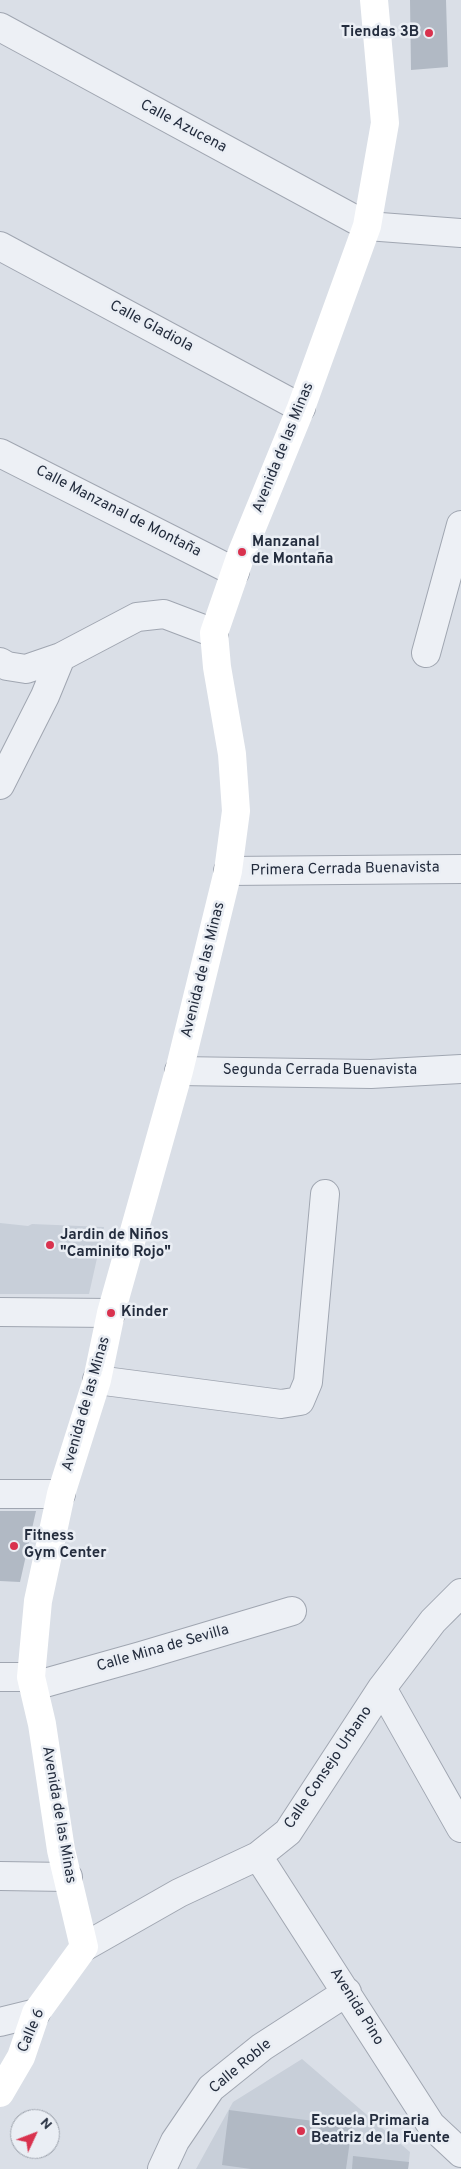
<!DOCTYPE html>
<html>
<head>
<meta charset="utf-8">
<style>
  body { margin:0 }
  #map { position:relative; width:461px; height:2169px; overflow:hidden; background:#dadfe7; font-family:Overpass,sans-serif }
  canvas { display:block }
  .north { position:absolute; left:10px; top:2109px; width:50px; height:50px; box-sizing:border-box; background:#eaeef4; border:1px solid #9ba1ab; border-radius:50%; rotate:47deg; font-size:14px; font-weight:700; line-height:20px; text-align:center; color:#242d3e }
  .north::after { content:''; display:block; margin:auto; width:18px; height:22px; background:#d9324e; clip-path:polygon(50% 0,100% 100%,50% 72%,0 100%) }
</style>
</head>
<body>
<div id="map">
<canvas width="461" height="2169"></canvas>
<div class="north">N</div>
</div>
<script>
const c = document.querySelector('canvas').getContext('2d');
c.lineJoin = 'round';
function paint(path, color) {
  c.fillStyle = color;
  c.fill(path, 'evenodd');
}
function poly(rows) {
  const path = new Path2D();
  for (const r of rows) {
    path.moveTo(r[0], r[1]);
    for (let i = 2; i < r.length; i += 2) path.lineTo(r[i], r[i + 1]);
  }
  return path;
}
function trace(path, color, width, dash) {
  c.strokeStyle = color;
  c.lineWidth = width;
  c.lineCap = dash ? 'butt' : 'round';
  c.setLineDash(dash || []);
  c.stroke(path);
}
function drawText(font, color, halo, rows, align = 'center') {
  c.font = font + ' Overpass,sans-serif';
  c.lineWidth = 5;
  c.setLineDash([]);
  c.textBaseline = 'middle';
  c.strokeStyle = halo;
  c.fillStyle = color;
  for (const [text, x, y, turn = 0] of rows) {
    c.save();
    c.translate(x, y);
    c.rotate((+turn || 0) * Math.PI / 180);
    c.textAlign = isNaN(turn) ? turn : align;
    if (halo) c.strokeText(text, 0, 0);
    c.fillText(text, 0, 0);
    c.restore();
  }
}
paint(poly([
  [0,1223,28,1226,32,1224,104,1227,89,1294,0,1294],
  [302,2059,410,2152,408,2169,196,2169,233,2102]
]), '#c8cfd9');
paint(poly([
  [410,0,446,0,448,67,411,70],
  [0,1511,36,1511,20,1582,0,1581],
  [229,2110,352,2126,346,2169,251,2169,222,2165],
  [353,2156,409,2162,408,2169,352,2169]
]), '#b1b9c4');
const street = poly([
  [0,27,367,226,461,233],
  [0,246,301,408],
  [0,453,235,572],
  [426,653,461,525],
  [0,662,7,666,26,669,61,657,137,617,164,614,214,633],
  [0,785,45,696,61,657],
  [228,871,461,869],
  [179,1071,371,1074,461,1069],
  [0,1312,111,1313],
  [97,1380,281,1404,300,1401,308,1382,325,1194],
  [0,1494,61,1494],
  [0,1677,31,1677],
  [34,1686,141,1656,292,1611],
  [382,1688,461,1828],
  [258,1856,431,2125,461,2153],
  [0,1876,68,1877],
  [84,1947,179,1893,258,1856,288,1832,382,1688,433,1621,461,1593],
  [0,2022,36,2013],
  [162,2169,175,2141,211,2088,262,2047,347,1992]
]);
trace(street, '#a0a6b1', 30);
trace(street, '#edf0f5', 28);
trace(poly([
  [0,2093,21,2057,36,2013,84,1947,61,1850,42,1724,31,1677,38,1601,61,1494,97,1380,111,1313,179,1071,228,871,236,811,232,754,217,667,214,633,242,552,301,408,367,226,385,123,374,0]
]), '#fff', 28);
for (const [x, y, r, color] of [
  [429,33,5,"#d9324e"],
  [242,552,5,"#d9324e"],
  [50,1245,5,"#d9324e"],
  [111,1313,5,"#d9324e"],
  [14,1546,5,"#d9324e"],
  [301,2131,5,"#d9324e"]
]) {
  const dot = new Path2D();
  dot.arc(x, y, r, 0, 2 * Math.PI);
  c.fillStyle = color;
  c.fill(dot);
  trace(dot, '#eaeef4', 2);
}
drawText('bold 15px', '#242d3e', '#eaeef4', [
  ["Tiendas 3B",419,33,"right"],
  ["Manzanal",252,543],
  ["de Montaña",252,560],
  ["Jardin de Niños",60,1236],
  ["\"Caminito Rojo\"",60,1253],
  ["Kinder",121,1313],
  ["Fitness",24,1537],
  ["Gym Center",24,1554],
  ["Escuela Primaria",311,2122],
  ["Beatriz de la Fuente",311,2139]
], 'left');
drawText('15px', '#242d3e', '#eaeef4', [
  ["Calle Azucena",183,127,28],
  ["Calle Gladiola",151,327,28],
  ["Avenida de las Minas",284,448,-68],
  ["Calle Manzanal de Montaña",118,512,27],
  ["Primera Cerrada Buenavista",345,870,-1],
  ["Avenida de las Minas",204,970,-76],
  ["Segunda Cerrada Buenavista",320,1071],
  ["Avenida de las Minas",87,1404,-74],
  ["Calle Mina de Sevilla",163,1649,-16],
  ["Calle Consejo Urbano",329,1768,-56],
  ["Avenida de las Minas",58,1815,80],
  ["Avenida Pino",356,2007,58],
  ["Calle 6",32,2031,-67],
  ["Calle Roble",241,2067,-40]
]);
</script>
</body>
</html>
